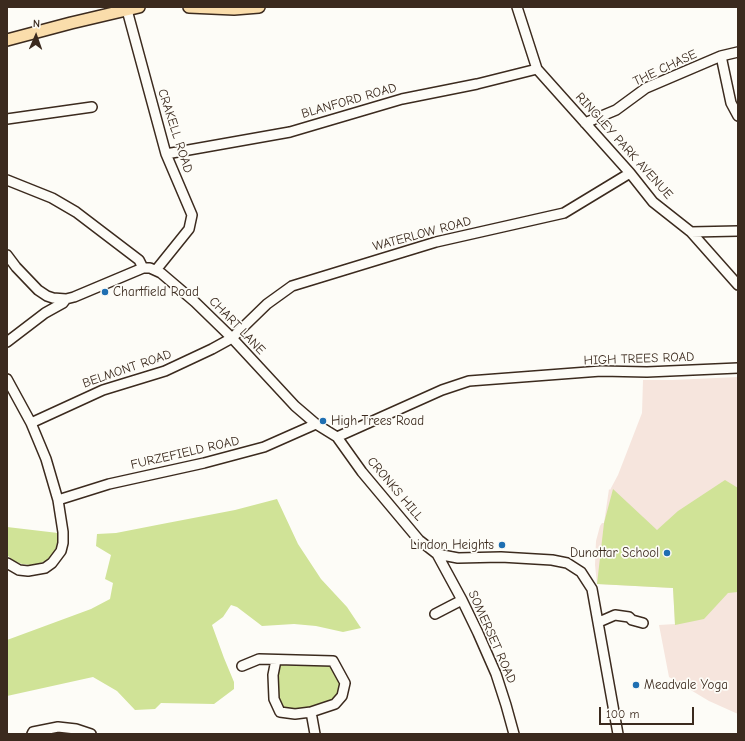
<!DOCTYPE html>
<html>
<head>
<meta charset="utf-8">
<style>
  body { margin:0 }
  #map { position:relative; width:745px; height:741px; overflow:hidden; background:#fdfcf7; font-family:"Comic Neue",sans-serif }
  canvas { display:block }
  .frame { position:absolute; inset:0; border:8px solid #3b2a1e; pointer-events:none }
  .north { position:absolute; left:16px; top:16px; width:40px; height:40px; -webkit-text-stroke:3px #fdfcf7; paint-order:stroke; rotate:2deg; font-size:11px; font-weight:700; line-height:16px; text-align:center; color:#3b2a1e }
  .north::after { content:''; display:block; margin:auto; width:14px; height:18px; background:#3b2a1e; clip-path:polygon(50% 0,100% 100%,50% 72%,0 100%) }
  .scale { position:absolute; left:599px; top:707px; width:95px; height:18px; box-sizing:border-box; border:2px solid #3b2a1e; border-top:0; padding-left:5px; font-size:12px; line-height:14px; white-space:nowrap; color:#3b2a1e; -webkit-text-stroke:3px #fdfcf7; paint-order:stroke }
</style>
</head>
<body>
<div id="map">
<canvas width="745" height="741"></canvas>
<div class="frame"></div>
<div class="north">N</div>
<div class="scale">100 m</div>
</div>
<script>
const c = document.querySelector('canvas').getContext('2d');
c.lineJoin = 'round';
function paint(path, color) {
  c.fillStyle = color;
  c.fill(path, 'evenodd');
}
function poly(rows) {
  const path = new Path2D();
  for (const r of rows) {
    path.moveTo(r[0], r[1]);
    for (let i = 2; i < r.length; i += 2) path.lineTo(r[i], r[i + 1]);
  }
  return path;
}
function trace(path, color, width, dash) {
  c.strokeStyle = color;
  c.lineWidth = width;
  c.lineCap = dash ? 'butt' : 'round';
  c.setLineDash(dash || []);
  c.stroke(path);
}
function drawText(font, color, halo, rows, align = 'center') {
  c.font = font + ' "Comic Neue",sans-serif';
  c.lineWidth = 3.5;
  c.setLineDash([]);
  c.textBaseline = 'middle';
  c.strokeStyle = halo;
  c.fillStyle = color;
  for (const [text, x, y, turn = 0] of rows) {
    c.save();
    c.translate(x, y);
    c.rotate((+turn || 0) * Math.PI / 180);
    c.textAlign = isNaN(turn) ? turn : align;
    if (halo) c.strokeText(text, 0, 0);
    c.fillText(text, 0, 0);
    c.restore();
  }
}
paint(poly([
  [738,377,738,714,709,701,669,677,659,625,675,624,673,588,597,584,595,565,596,541,600,526,602,523,604,523,609,489,610,490,618,475,642,413,643,380,672,380]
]), '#f6e5dd');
paint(poly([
  [725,480,738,488,738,592,728,593,704,619,675,625,673,588,597,584,604,523,613,489,657,530,678,511],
  [277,499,298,544,321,579,347,607,361,628,343,632,316,626,294,624,262,626,237,607,231,605,223,617,212,625,224,658,234,682,234,689,214,704,161,703,155,709,135,710,117,691,93,677,7,696,7,640,91,609,110,599,113,583,105,579,111,555,96,546,97,534,116,533,162,524,235,510],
  [7,527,58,533,57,543,55,551,51,557,45,561,38,564,30,565,22,564,14,561,7,555],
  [278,665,329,666,337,674,341,682,338,697,333,702,303,710,285,708,278,702,277,674]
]), '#d0e397');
const minor = poly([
  [517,7,537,69,630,173,653,202,691,232,738,285],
  [127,10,166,154,192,215,189,229,156,270],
  [721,56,731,103,738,116],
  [7,119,92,107],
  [585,123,616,110,646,88,721,56,738,52],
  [166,154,290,132,402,99,477,84,537,69],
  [7,180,52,198,76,212,139,260,143,268],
  [691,232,738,231],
  [7,255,16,267,38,290,47,296,53,298,66,299,74,297,143,268,150,268,161,273,195,302,232,338,295,406,316,424,337,437,362,472,419,540,437,554,462,600,478,633,496,674,506,705,514,734],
  [7,342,45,313,63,303,66,299],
  [7,379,31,423,46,459,58,500,63,532,63,543,61,551,52,563,45,568,28,571,19,570,7,563],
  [31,423,103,390,165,371,212,349,232,338,267,304,292,286,436,242,564,213,630,173],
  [337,437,442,390,469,381,601,371,647,372,738,368],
  [58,500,109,484,204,463,264,447,316,424],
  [437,554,458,558,501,557,552,560,567,563,581,572,592,589,618,734],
  [435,614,462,600],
  [599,622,615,615,629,617,632,620,643,623],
  [276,660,273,675,274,699,280,712,295,714,311,712],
  [242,666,259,659,333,661,345,683,342,696,335,704,311,712,315,734],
  [32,734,33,732,58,727,76,729,91,734]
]);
const major = poly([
  [189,7,234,9,259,7],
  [7,40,71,23,139,7]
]);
trace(minor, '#3b2a1e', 12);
trace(major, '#3b2a1e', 14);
trace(minor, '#fdfcf7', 9);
trace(major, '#faddab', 11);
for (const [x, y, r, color] of [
  [105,292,4,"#1f6fb2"],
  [323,421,4,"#1f6fb2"],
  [502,545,4,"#1f6fb2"],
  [667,553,4,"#1f6fb2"],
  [636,685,4,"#1f6fb2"]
]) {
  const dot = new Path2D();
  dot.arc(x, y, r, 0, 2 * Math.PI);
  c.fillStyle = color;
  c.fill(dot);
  trace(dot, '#fdfcf7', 1.5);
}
drawText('13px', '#3b2a1e', '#fdfcf7', [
  ["THE CHASE",665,68,-25],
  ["BLANFORD ROAD",349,101,-16],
  ["CRAKELL ROAD",175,131,72],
  ["RINGLEY PARK AVENUE",624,146,48],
  ["WATERLOW ROAD",422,234,-15],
  ["CHART LANE",237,326,46],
  ["HIGH TREES ROAD",639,359,-2],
  ["BELMONT ROAD",127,369,-19],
  ["FURZEFIELD ROAD",185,453,-13],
  ["CRONKS HILL",395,489,50],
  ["SOMERSET ROAD",492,637,66]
]);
drawText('13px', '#3b2a1e', '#fdfcf7', [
  ["Chartfield Road",113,292],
  ["High Trees Road",331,421],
  ["Lindon Heights",494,545,"right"],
  ["Dunottar School",659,553,"right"],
  ["Meadvale Yoga",644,685]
], 'left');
</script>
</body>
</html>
